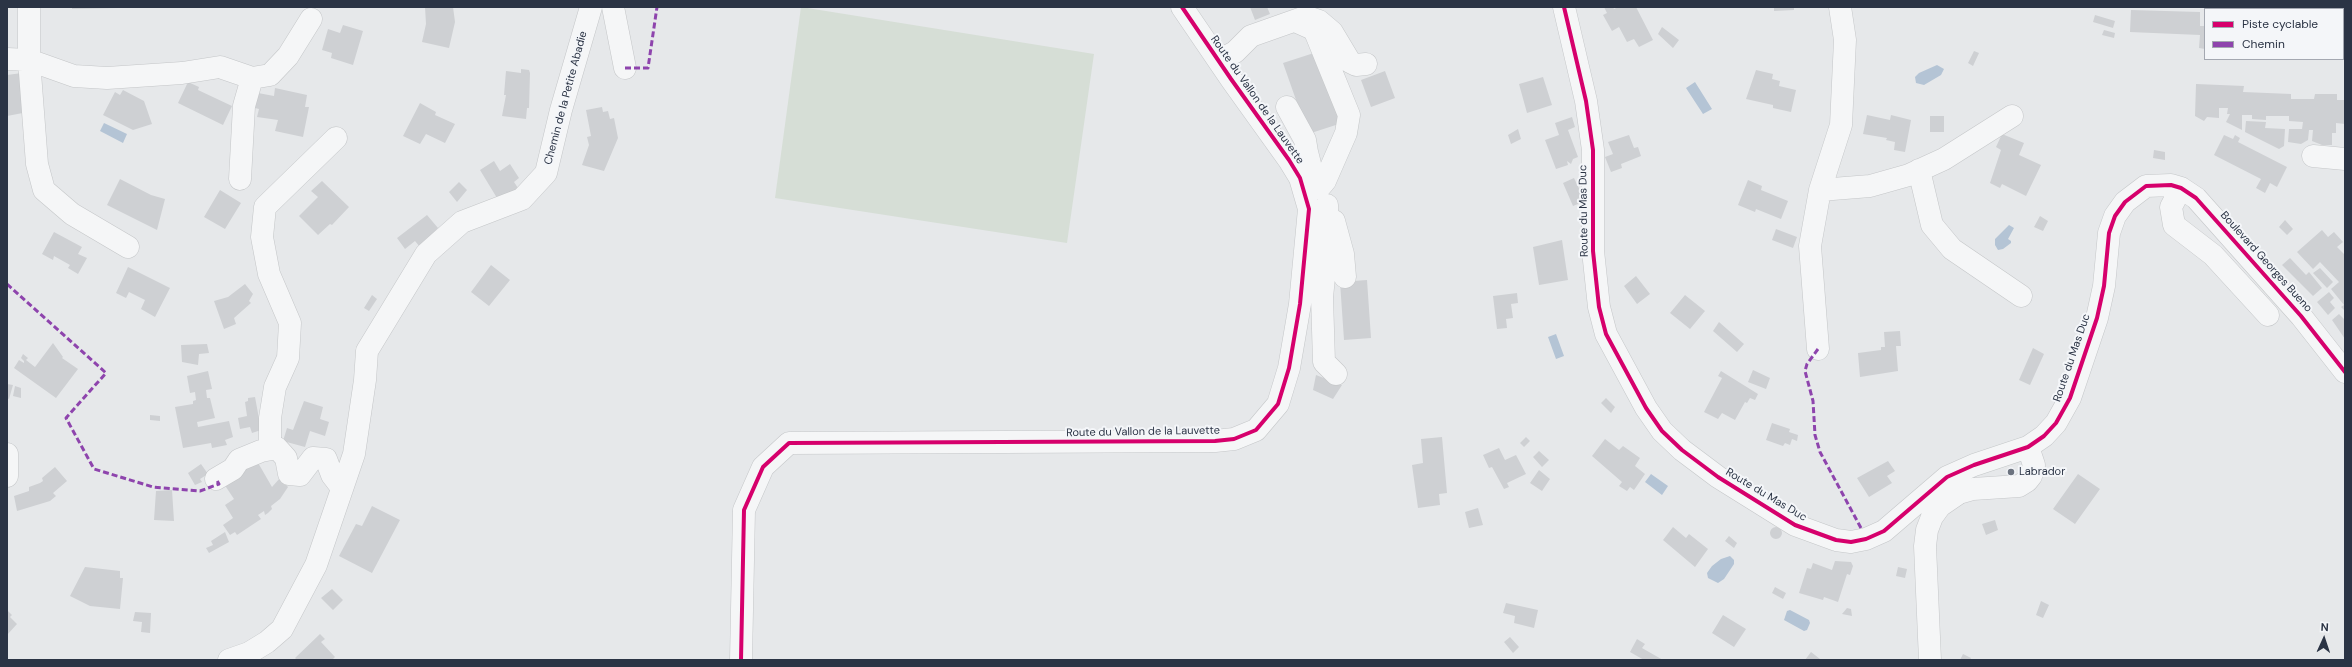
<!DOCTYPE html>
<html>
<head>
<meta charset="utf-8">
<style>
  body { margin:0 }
  #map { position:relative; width:2352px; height:667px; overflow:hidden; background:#e6e8ea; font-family:"DM Sans",sans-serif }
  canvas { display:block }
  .frame { position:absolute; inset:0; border:8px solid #2b3445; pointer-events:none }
  .legend { position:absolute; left:2204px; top:8px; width:140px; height:52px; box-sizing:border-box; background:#f4f6f9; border:1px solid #a4a8b1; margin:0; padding:5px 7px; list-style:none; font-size:12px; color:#2b3445 }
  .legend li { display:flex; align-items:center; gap:8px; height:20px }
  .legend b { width:20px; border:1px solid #a4a8b1 }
  .north { position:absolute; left:2304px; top:619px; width:40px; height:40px; -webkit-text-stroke:3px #f4f6f9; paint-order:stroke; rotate:3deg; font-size:11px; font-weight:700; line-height:16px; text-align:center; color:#2b3445 }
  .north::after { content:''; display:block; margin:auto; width:14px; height:18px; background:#2b3445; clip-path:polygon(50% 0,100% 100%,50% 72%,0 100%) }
</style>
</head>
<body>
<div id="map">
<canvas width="2352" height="667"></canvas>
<div class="frame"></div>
<ul class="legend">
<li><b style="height:5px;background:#d6006c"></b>Piste cyclable</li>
<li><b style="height:5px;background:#8e44ad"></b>Chemin</li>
</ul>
<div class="north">N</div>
</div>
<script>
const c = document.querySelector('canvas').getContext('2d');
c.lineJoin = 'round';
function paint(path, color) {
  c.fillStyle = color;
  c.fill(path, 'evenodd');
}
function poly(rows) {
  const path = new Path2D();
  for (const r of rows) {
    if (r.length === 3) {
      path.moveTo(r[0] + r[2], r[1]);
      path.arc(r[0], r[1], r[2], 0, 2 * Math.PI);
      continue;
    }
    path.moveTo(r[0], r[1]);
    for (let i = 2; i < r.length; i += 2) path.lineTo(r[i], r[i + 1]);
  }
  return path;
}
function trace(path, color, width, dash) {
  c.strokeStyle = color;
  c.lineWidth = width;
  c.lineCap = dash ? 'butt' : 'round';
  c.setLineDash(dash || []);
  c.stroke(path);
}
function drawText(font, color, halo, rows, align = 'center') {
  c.font = font + ' "DM Sans",sans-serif';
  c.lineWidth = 4;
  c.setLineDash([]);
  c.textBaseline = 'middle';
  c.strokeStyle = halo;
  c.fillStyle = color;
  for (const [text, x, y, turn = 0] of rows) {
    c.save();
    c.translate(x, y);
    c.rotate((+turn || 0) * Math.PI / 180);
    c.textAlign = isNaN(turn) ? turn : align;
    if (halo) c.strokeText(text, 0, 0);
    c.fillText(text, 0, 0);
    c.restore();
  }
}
paint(poly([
  [801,7,1094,54,1067,243,775,198]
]), '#d6ded6');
paint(poly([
  [1937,65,1944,69,1941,75,1924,85,1916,83,1915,77,1919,73],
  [1695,82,1712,109,1703,114,1686,88],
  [104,123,127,134,123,143,100,131],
  [2009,225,2014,228,2008,239,2011,241,2011,243,2003,249,1998,250,1995,245,1995,239],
  [1556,334,1564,356,1556,359,1548,337],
  [1651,474,1668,486,1662,495,1645,482],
  [1730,556,1734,560,1734,564,1724,579,1718,583,1708,578,1707,573,1712,566,1721,559],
  [1790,610,1809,620,1810,623,1807,630,1804,631,1784,620,1787,611]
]), '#b4c4d5');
paint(poly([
  [72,7,118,7,118,8,72,9],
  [425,7,453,7,455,22,449,48,422,42,426,24],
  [1250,7,1267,7,1270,14,1255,20],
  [1604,7,1613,7,1614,9,1618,7,1636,7,1653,40,1639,47,1634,39,1627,42,1619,27,1612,31,1603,15,1607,13],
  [1774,7,1794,7,1794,10,1774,11],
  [2131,10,2200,12,2200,26,2205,26,2205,49,2199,48,2200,35,2130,32],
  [2095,15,2115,21,2113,28,2093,22],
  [343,25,363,31,353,65,331,58,332,53,322,50,328,29,340,33],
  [1662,27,1679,40,1673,48,1658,34],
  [2104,30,2115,33,2114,38,2102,35],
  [2343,32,2345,32,2345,55,2343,54],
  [1974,51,1979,53,1973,66,1968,63],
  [1317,52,1342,123,1308,134,1283,63],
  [521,69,529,70,530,73,529,108,527,108,526,119,502,116,506,95,504,95,506,71,521,73],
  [1756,70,1773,74,1772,79,1780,81,1779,86,1796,90,1791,112,1773,108,1773,105,1746,99],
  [1385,71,1395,98,1371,107,1361,80],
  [22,73,28,112,7,116,7,75],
  [1543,77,1552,105,1527,113,1519,84],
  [188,82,199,87,198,90,232,106,223,125,178,103],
  [2196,84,2244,86,2243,92,2291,94,2291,99,2314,99,2315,94,2337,94,2337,100,2345,100,2345,124,2336,123,2336,133,2332,133,2332,145,2322,145,2312,141,2313,130,2309,130,2308,140,2301,144,2288,142,2289,129,2302,129,2303,122,2289,121,2289,116,2266,116,2266,120,2252,119,2252,115,2242,115,2242,130,2226,122,2230,114,2227,114,2228,108,2219,108,2219,118,2207,117,2204,121,2195,116],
  [275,88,307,95,305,107,309,107,303,137,275,131,278,120,257,117,259,109,255,108,258,93,274,96],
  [123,90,144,101,152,124,133,130,103,115,115,92,120,95],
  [420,103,436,112,435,115,455,124,445,143,426,134,420,144,403,136],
  [602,107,603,112,608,111,610,119,614,118,618,138,604,171,582,165,589,145,587,137,591,136,586,110],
  [1867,115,1890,120,1891,115,1911,120,1905,152,1894,150,1895,142,1886,140,1887,138,1863,134],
  [1930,116,1944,116,1944,132,1930,132],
  [1572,117,1575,127,1568,130,1578,157,1573,159,1571,164,1567,161,1568,165,1556,169,1545,140,1559,135,1555,123],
  [2246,121,2266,122,2265,128,2285,129,2284,146,2279,149,2245,132],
  [1518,129,1521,139,1511,144,1508,135],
  [2002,134,2024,143,2019,155,2041,165,2026,196,2002,184,2000,188,1990,183,2001,150,1996,147],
  [1629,135,1634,148,1638,147,1641,156,1621,164,1622,168,1611,172,1605,157,1613,154,1608,142],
  [2224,135,2233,139,2235,135,2240,138,2238,142,2287,167,2277,187,2270,183,2265,193,2256,188,2261,179,2214,155],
  [2154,150,2165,152,2165,160,2153,158],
  [494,161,500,171,510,164,519,178,514,182,520,191,497,198,480,170],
  [1574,178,1585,201,1573,206,1563,183],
  [120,179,151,195,165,199,157,230,107,205],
  [1748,180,1762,186,1761,190,1788,201,1781,219,1756,209,1755,212,1738,205],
  [322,181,349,207,332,225,330,224,318,235,299,216,318,197,311,191],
  [459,182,467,190,457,202,449,192],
  [220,190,241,203,225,229,204,217],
  [427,215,438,228,420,247,415,241,405,249,397,238],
  [2040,216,2048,221,2043,231,2034,227],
  [2285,220,2293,229,2287,235,2279,227],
  [1776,229,1797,237,1793,248,1772,240],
  [2322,230,2328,237,2334,232,2343,242,2337,247,2345,255,2345,311,2341,307,2344,305,2331,289,2339,282,2320,262,2313,269,2297,252],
  [54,232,82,247,78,254,87,258,78,274,68,268,70,265,54,256,53,260,42,254],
  [1562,240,1568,280,1539,285,1533,247],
  [2290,258,2306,275,2309,272,2322,288,2313,296,2282,265],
  [491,265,510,280,489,306,471,292],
  [128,267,170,288,155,317,141,309,145,300,129,292,126,298,116,293],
  [2320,268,2333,282,2327,288,2313,273],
  [1636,276,1650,294,1637,304,1624,286],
  [1367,280,1371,338,1344,340,1340,282],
  [245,284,253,294,249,301,251,303,234,318,236,324,224,329,214,301,228,297],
  [2329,292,2334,298,2330,302,2335,308,2328,315,2317,302],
  [1517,293,1518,303,1511,304,1513,318,1506,319,1507,328,1497,329,1493,296],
  [372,295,377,299,369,311,364,308],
  [1685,295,1705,311,1690,329,1670,313],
  [2339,314,2345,320,2345,339,2332,320],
  [1719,322,1744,344,1737,352,1713,331],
  [1900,331,1901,346,1896,346,1898,371,1860,377,1858,353,1881,350,1881,347,1885,347,1884,332],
  [53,343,63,357,62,358,78,369,56,398,14,368,19,360,24,363,24,361,21,358,23,354,28,358,26,360,35,367],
  [207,344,209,353,199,354,198,365,182,362,181,345],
  [2033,348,2044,354,2030,385,2019,380],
  [1753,370,1770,378,1766,389,1748,382],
  [208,371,212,389,206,390,207,398,210,398,215,418,197,422,198,427,229,421,233,437,225,440,227,445,212,448,211,443,183,448,175,407,193,404,193,401,196,400,195,392,190,393,187,376],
  [1721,371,1758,394,1755,400,1750,398,1747,403,1745,402,1735,420,1722,413,1718,419,1704,412,1722,378,1718,376],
  [1316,375,1342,385,1333,399,1313,390],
  [7,384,13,385,9,399,7,398],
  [15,386,21,388,21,398,13,396],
  [255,397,260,424,264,429,252,433,250,427,240,429,238,418,247,416,245,402,248,401,248,398],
  [1606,398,1615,407,1611,413,1601,403],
  [304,401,323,407,320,419,329,422,325,436,310,431,305,447,283,441,287,428,293,430],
  [150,415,160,416,160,421,150,420],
  [1772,423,1790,429,1789,432,1798,435,1797,441,1792,439,1790,445,1785,443,1783,446,1766,440],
  [1442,437,1447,493,1439,494,1440,505,1418,508,1412,465,1423,463,1421,439],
  [1526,437,1530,441,1524,447,1520,443],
  [1605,439,1619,450,1623,446,1640,458,1635,466,1645,474,1634,490,1630,487,1627,491,1619,486,1622,482,1592,456],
  [1499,448,1505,460,1516,455,1526,474,1507,483,1509,487,1504,489,1492,467,1489,468,1483,455],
  [1539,451,1549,460,1542,467,1533,457],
  [257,461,272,487,280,478,288,487,280,499,271,506,272,509,268,513,265,515,264,511,258,515,261,519,237,535,235,532,230,535,223,525,233,518,225,505,234,499,222,481],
  [1888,461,1895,471,1887,476,1892,483,1869,497,1857,478],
  [201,464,208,474,200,479,202,482,195,485,188,473],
  [55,467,67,481,53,493,56,496,50,501,17,511,14,496,29,491,29,487,40,483,43,481,42,478],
  [1539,470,1550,479,1542,491,1530,483],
  [2078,474,2100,489,2075,524,2053,509],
  [172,490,174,521,154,520,156,491],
  [372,506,400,520,372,573,339,556,356,524,362,526],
  [1478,508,1483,525,1469,528,1465,512],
  [1995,520,1998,530,1986,535,1982,524],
  [1776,533,6],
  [1673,527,1686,538,1689,534,1708,549,1695,567,1663,540],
  [225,532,229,542,209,553,206,548,213,545,211,541],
  [1729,536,1737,543,1734,548,1725,541],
  [1835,561,1851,562,1853,566,1850,575,1847,574,1838,602,1824,597,1823,600,1799,593,1807,568,1811,569,1813,563,1832,570],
  [85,567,120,571,120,578,123,578,120,609,90,606,70,596],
  [1898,567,1907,569,1905,578,1896,576],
  [1775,587,1786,593,1783,599,1772,593],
  [332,589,343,600,333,610,321,598],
  [2041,601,2049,605,2043,618,2036,615],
  [1506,603,1538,610,1534,628,1514,623,1515,616,1503,613],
  [1847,608,1851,609,1852,616,1842,614],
  [7,610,12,615,10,617,17,624,7,635],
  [135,612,151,613,150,633,141,632,142,622,133,621],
  [1723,615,1746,629,1734,647,1712,633],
  [320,634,325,639,321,642,335,657,332,660,297,660,295,658],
  [1510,637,1519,647,1513,653,1504,642],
  [1637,639,1645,644,1642,648,1663,660,1644,660,1630,652],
  [1811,652,1820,659,1818,660,1805,660],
  [1963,654,1971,658,1970,660,1960,660]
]), '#ced0d3');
const minor = poly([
  [29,7,29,60,37,164,44,190,72,214,128,247],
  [613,7,625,68],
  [1564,7,1586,101,1593,150,1593,251,1599,307,1606,334,1646,408,1662,431,1682,450,1718,477,1795,525,1836,540,1851,542,1866,539,1884,531,1947,477,1974,465,2028,447,2044,436,2056,423,2070,398,2097,318,2104,286,2109,233,2115,216,2125,202,2146,186,2171,185,2181,188,2196,198,2301,316,2345,372],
  [1840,7,1845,40,1841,125,1820,190,1870,186,1909,175,1944,159,2012,116],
  [2263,7,2345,9],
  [1295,21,1313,29,1316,34,1349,115,1346,133,1325,181,1320,187,1304,191],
  [7,59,29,60,74,76,107,78,182,73,220,67,252,78,270,75,288,56,311,19],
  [1220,60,1235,52,1251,36,1302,18,1310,18,1319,21,1332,32,1350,62,1356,65,1366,64],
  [1287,107,1305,140,1307,152,1310,164,1308,169,1300,178],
  [2313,156,2345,159],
  [1919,170,1932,225,1952,249,2021,296],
  [240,179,244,106,252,78],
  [2181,188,2171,207,2174,225,2213,255,2268,315],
  [1327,205,1328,239,1322,297,1324,362,1336,374],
  [1334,221,1343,254,1345,277],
  [1818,349,1810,246,1820,190],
  [270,449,270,418,275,387,288,358,290,323,269,274,262,237,265,207,336,138],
  [7,454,7,476],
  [216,479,233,469,239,460,261,451,277,448,286,458,289,474,300,475,313,458,326,459,332,475,342,488],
  [229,660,249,653,267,642,282,629,316,565,354,454,365,380,367,351,426,254,462,222,522,199,546,173,561,110,591,7],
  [741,660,744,510,763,467,789,443,1215,441,1234,439,1256,430,1278,404,1289,368,1300,304,1309,209,1300,178,1289,160,1231,79,1182,7],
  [1930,660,1925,546,1927,530,1932,517,1940,506,1959,493,1973,489,2019,486,2027,481,2031,476,2034,465,2028,447]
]);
trace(minor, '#c4c6c8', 23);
trace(minor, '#f5f6f7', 22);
trace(poly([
  [625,68,648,68,657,7],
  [7,284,106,373,66,418,94,469,153,487,200,491,219,484,216,479],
  [1818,349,1807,364,1805,371,1813,401,1815,435,1820,452,1861,528]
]), '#8e44ad', 3, [6, 3]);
trace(poly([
  [1564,7,1586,101,1593,150,1593,251,1599,307,1606,334,1646,408,1662,431,1682,450,1718,477,1795,525,1836,540,1851,542,1866,539,1884,531,1947,477,1974,465,2028,447,2044,436,2056,423,2070,398,2097,318,2104,286,2109,233,2115,216,2125,202,2146,186,2171,185,2181,188,2196,198,2301,316,2345,372],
  [741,660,744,510,763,467,789,443,1215,441,1234,439,1256,430,1278,404,1289,368,1300,304,1309,209,1300,178,1289,160,1231,79,1182,7]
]), '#d6006c', 4);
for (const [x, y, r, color] of [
  [2011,472,4,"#6c737f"]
]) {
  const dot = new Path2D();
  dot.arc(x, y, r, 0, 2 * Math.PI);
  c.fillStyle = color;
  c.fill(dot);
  trace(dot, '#f4f6f9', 1.5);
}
drawText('11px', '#2b3445', '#f4f6f9', [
  ["Chemin de la Petite Abadie",566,98,-75],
  ["Route du Vallon de la Lauvette",1257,100,55],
  ["Route du Mas Duc",1584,211,-91],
  ["Boulevard Georges Bueno",2266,262,48],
  ["Route du Mas Duc",2072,358,-71],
  ["Route du Vallon de la Lauvette",1143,432,-1],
  ["Route du Mas Duc",1766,495,31]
]);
drawText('11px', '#2b3445', '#f4f6f9', [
  ["Labrador",2019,472]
], 'left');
</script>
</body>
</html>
